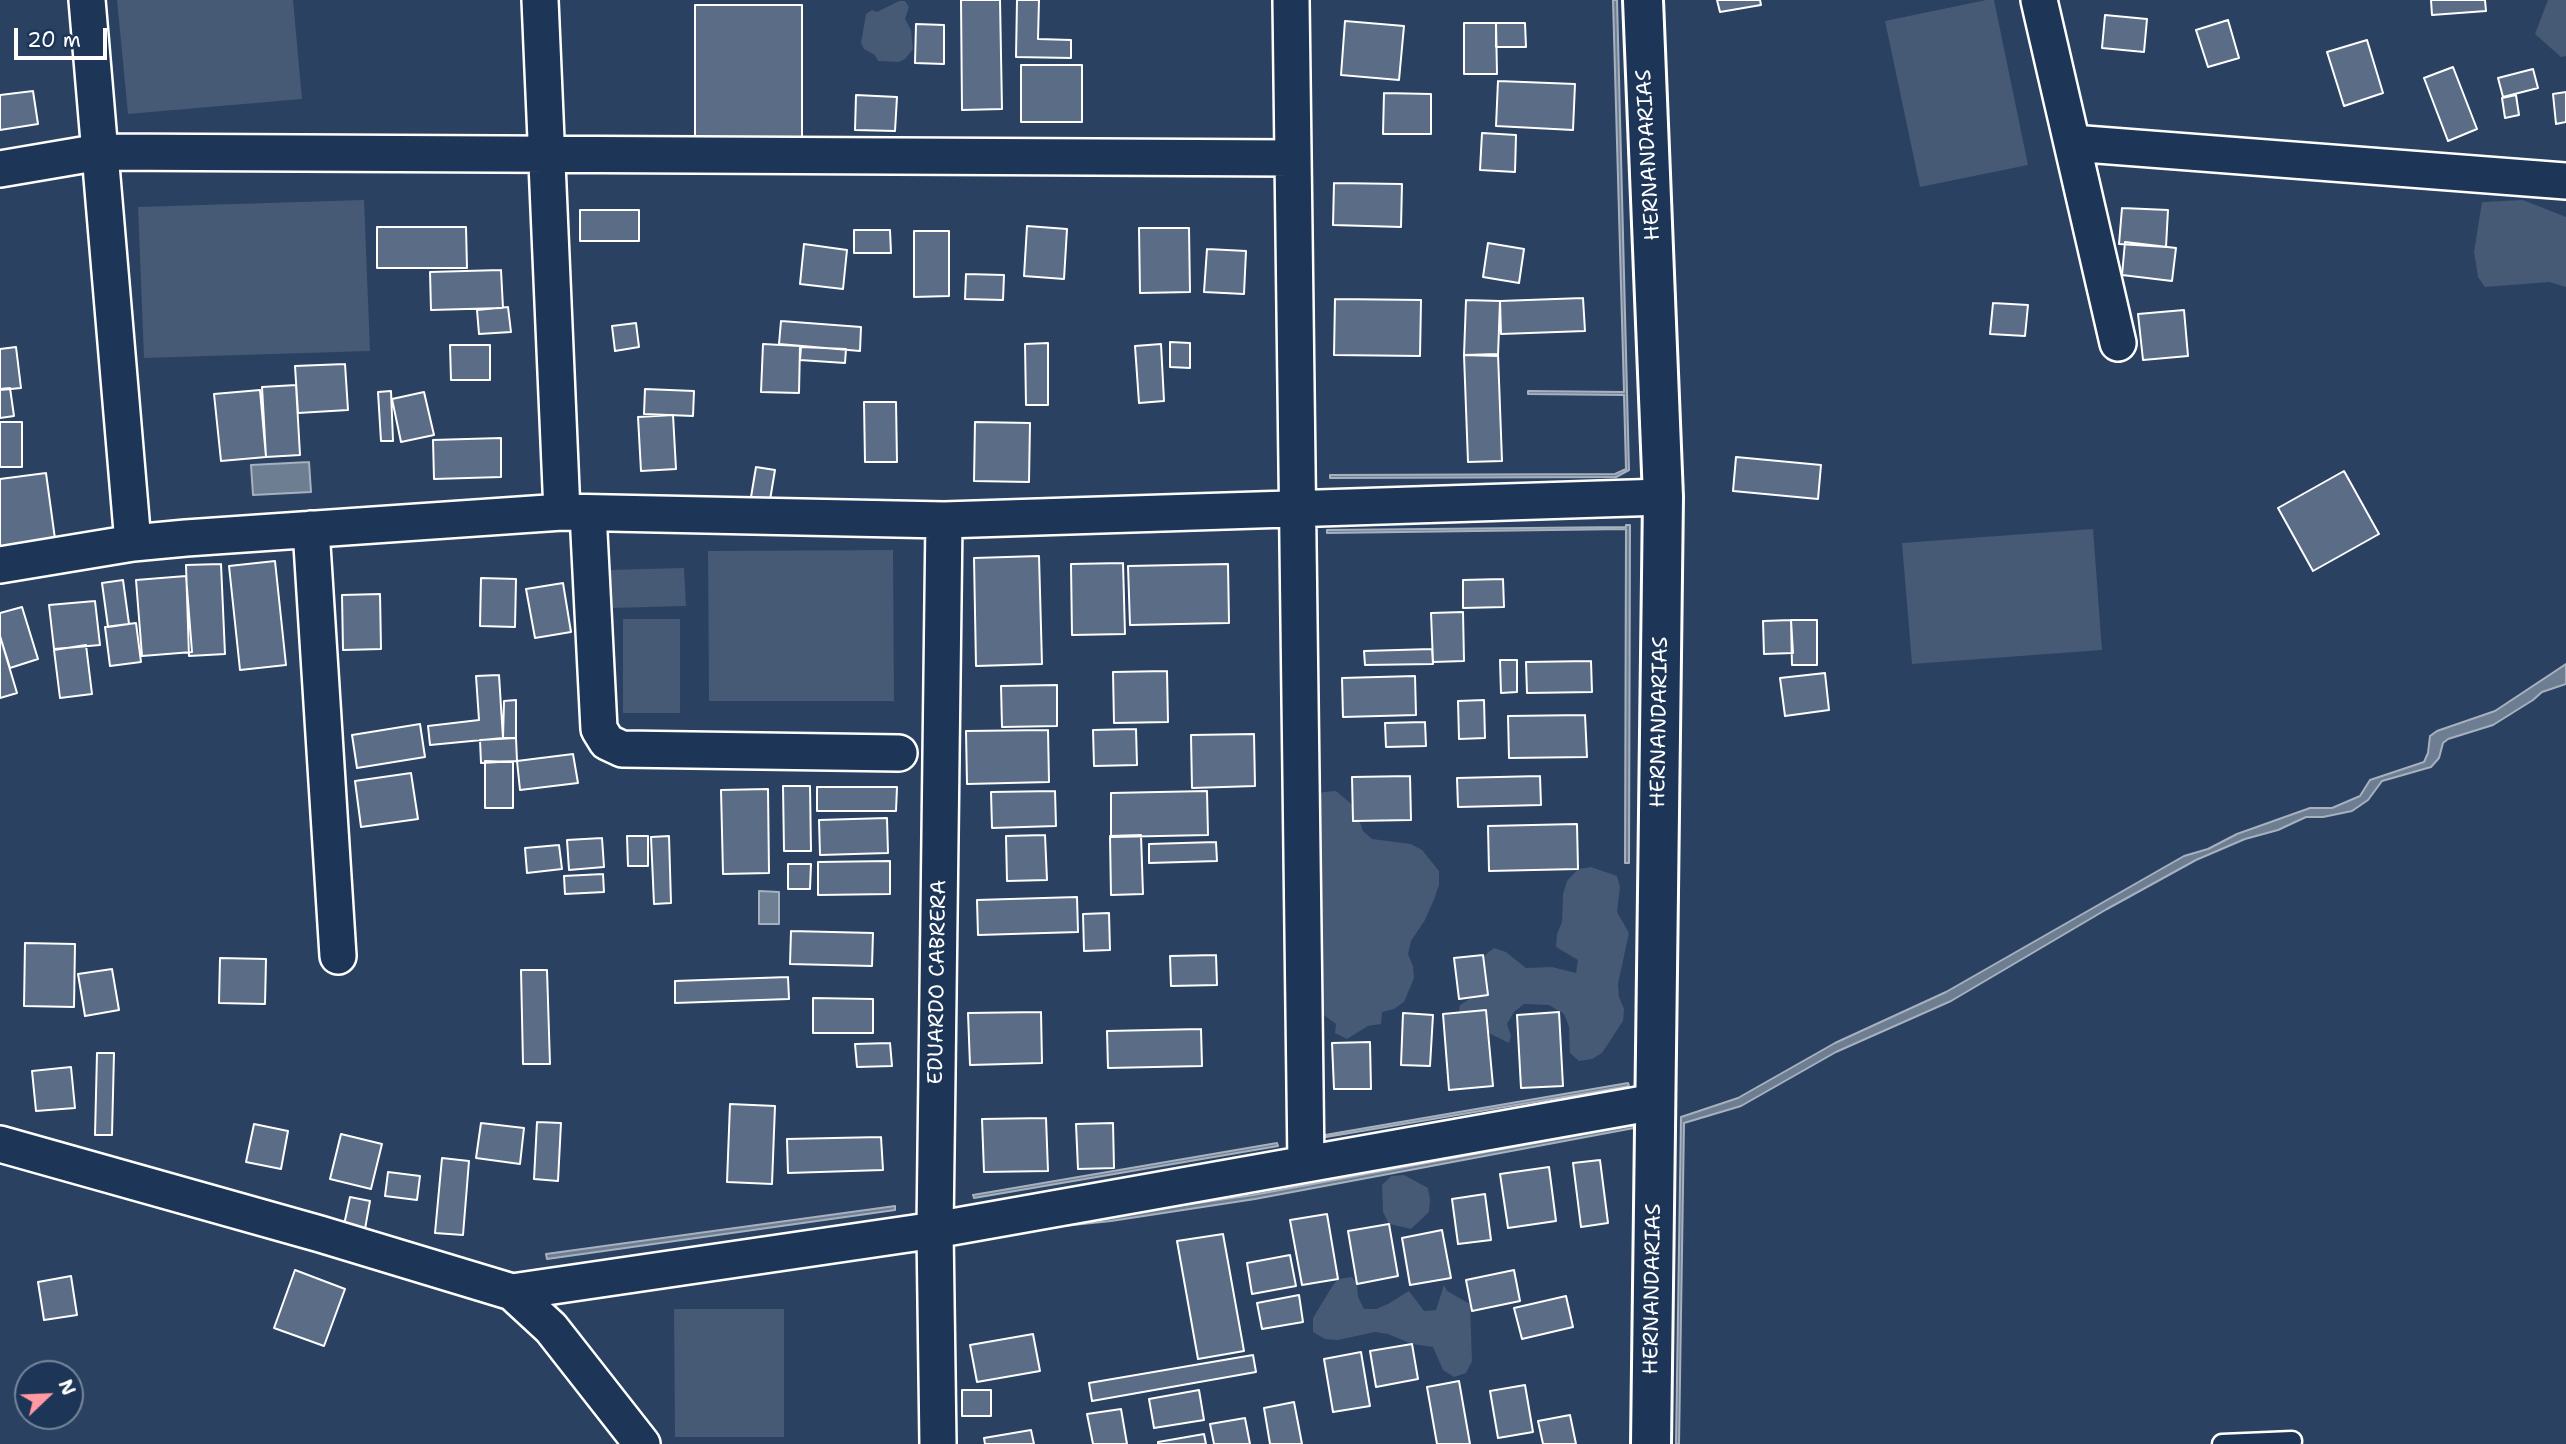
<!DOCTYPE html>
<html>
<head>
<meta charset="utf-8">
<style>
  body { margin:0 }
  #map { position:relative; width:2566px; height:1444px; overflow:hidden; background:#2a4161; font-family:"Shantell Sans",sans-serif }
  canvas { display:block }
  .north { position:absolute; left:14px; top:1360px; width:70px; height:70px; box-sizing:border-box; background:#1d3557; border:2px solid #77869a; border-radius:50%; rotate:67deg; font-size:19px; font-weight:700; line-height:28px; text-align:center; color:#fff }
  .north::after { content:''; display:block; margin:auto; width:24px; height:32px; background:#ff9aa2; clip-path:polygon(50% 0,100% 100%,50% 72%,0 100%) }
  .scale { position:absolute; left:14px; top:28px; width:93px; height:32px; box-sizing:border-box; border:4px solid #fff; border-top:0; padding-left:9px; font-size:21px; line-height:24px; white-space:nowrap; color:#fff; -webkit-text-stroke:5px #1d3557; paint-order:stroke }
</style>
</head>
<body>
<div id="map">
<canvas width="2566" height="1444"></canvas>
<div class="north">N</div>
<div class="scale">20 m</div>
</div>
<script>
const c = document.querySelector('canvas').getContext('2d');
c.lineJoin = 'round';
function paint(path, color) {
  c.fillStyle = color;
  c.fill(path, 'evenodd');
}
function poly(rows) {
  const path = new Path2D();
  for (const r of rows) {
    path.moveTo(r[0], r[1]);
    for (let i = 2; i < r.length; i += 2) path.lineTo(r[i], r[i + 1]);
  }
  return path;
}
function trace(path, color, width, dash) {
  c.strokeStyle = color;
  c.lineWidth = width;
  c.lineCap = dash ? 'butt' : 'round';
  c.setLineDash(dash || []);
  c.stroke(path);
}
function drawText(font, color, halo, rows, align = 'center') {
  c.font = font + ' "Shantell Sans",sans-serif';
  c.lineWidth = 5;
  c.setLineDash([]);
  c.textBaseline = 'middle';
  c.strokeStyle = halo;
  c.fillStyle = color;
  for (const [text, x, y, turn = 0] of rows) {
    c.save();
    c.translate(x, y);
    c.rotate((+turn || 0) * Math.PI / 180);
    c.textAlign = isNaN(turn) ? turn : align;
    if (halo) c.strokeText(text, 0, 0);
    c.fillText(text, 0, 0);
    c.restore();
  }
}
paint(poly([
  [117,0,293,0,302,99,128,114],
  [1986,0,1994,0,2028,165,1920,187,1885,21],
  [2548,0,2566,0,2566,56,2561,57,2535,34],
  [899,1,905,1,909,7,905,19,911,30,913,49,905,59,899,62,878,61,875,55,864,49,861,43,866,14,872,10,877,12],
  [364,200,370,351,144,358,138,207],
  [2523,200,2566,217,2566,287,2549,282,2485,287,2478,277,2474,252,2482,202],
  [2093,529,2102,650,1912,664,1902,543],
  [893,550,894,701,709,701,708,551],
  [684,568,686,606,610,608,609,570],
  [623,619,680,619,680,713,623,713],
  [1336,791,1355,807,1363,831,1372,839,1411,844,1422,850,1439,871,1439,885,1435,897,1425,920,1411,941,1408,954,1413,966,1414,978,1404,1002,1394,1009,1382,1012,1381,1024,1368,1026,1347,1039,1335,1033,1336,1024,1325,1016,1318,1005,1314,801,1323,792],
  [1591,867,1617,876,1620,887,1617,912,1629,933,1618,984,1619,997,1624,1009,1623,1021,1602,1053,1592,1059,1579,1061,1570,1053,1569,1027,1564,1014,1549,1005,1524,1004,1514,1012,1507,1024,1511,1036,1509,1043,1458,1018,1460,1005,1471,998,1475,986,1480,959,1494,948,1506,952,1526,968,1552,967,1576,973,1578,960,1556,947,1557,934,1562,922,1563,894,1567,881,1578,869],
  [1404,1175,1428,1188,1430,1200,1429,1212,1411,1229,1389,1224,1383,1212,1382,1185,1391,1176],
  [1352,1277,1357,1284,1358,1297,1364,1309,1376,1309,1388,1304,1409,1291,1424,1311,1436,1310,1444,1285,1447,1291,1470,1304,1472,1361,1466,1373,1454,1377,1443,1370,1433,1347,1412,1344,1388,1334,1375,1332,1338,1340,1325,1339,1313,1332,1313,1318,1333,1285,1338,1279],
  [674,1309,784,1309,784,1437,675,1437]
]), '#465975');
const water = poly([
  [1613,0,1617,0,1629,470,1616,477,1330,478,1330,475,1615,474,1626,469,1624,395,1528,394,1528,391,1624,392,1613,0],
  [309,462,311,492,253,495,251,465,309,462],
  [1626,525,1630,525,1629,863,1625,863,1626,529,1327,533,1327,530,1626,527,1626,525],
  [2566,664,2566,684,2542,692,2533,700,2493,725,2448,739,2443,743,2439,758,2431,767,2382,781,2368,800,2352,811,2323,817,2306,817,2278,830,2245,839,2196,860,2107,909,1951,1001,1836,1052,1741,1106,1684,1123,1679,1444,1676,1444,1681,1117,1738,1098,1835,1043,1946,992,2184,856,2208,849,2237,834,2310,808,2332,808,2360,796,2370,780,2424,762,2428,753,2430,736,2437,731,2495,711,2566,664],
  [759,891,779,892,779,924,759,924,759,891],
  [1628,1083,1629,1086,1326,1137,1325,1135,1628,1083],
  [1633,1125,1634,1128,1255,1199,1111,1221,968,1236,1253,1195,1633,1125],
  [1277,1143,1278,1146,974,1198,973,1195,1277,1143],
  [895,1206,895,1210,547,1259,546,1254,895,1206]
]);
paint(water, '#6d7d92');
trace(water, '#a7b1be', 2);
const building = poly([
  [961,0,1000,0,1002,109,962,110,961,0],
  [1017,0,1039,0,1038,39,1071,40,1071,58,1016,57,1017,0],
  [1717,0,1760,0,1761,5,1720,12,1717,0],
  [2431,0,2485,0,2486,11,2432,15,2431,0],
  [695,5,802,5,802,142,695,142,695,5],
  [2105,15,2147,19,2144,52,2102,48,2105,15],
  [2228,20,2239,58,2208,67,2196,30,2228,20],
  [1345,21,1404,26,1399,80,1341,75,1345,21],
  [1464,23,1496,23,1497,74,1464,74,1464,23],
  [1496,23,1525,23,1526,47,1496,47,1496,23],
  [916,24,944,25,944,64,915,63,916,24],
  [2367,40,2383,93,2344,106,2327,52,2367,40],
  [1021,65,1082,65,1082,122,1021,122,1021,65],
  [2453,67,2477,129,2448,141,2424,78,2453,67],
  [2533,69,2538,88,2503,97,2498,78,2533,69],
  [1498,81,1575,84,1573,130,1496,126,1498,81],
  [33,91,38,124,0,130,0,95,33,91],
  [2566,92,2566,122,2556,124,2553,94,2566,92],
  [1384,93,1431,94,1431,134,1383,134,1384,93],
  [856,95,897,97,895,131,855,130,856,95],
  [2516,95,2519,115,2505,118,2502,98,2516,95],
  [1482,133,1516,135,1515,172,1480,170,1482,133],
  [1334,183,1402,184,1401,227,1333,225,1334,183],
  [2122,208,2168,210,2166,247,2119,244,2122,208],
  [580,210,639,210,639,241,580,241,580,210],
  [1027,226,1067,229,1064,279,1024,276,1027,226],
  [377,227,466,227,467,268,377,268,377,227],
  [1139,228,1189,228,1190,292,1140,293,1139,228],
  [854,230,890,230,891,253,854,253,854,230],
  [914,231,949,231,949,296,914,297,914,231],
  [2125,242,2176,248,2172,281,2122,275,2125,242],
  [1488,243,1524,249,1519,283,1483,277,1488,243],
  [804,244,847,250,843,289,800,284,804,244],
  [1207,249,1246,251,1244,294,1204,292,1207,249],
  [501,270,503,308,431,310,430,272,501,270],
  [966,274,1004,275,1003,300,965,299,966,274],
  [1583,298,1585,331,1501,334,1500,301,1583,298],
  [1335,299,1421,300,1420,356,1334,355,1335,299],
  [1466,300,1500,301,1498,356,1464,355,1466,300],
  [1993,303,2028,305,2025,336,1990,334,1993,303],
  [508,307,511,332,479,334,477,310,508,307],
  [2184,310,2188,356,2143,360,2138,314,2184,310],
  [781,321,861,327,860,351,779,344,781,321],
  [636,323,639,347,615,351,612,326,636,323],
  [1170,342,1190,343,1190,368,1170,367,1170,342],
  [1048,343,1048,405,1026,405,1025,344,1048,343],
  [763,344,800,346,799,393,761,392,763,344],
  [1161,344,1164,401,1139,403,1135,346,1161,344],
  [450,345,490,345,490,380,451,380,450,345],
  [16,347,21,388,0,390,0,349,16,347],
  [801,347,846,349,845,363,800,360,801,347],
  [1498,354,1502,461,1468,462,1464,355,1498,354],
  [345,364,348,410,298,413,295,366,345,364],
  [296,385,300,455,266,457,262,387,296,385],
  [10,388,14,416,0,418,0,389,10,388],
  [645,389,694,391,693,416,644,414,645,389],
  [260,390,266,457,221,461,214,394,260,390],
  [391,391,393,441,381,441,378,392,391,391],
  [424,392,434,435,401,442,392,399,424,392],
  [864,402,896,402,897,462,865,462,864,402],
  [673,415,676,469,641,471,638,417,673,415],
  [0,422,22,422,22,467,0,467,0,422],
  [975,422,1030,423,1029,482,974,481,975,422],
  [501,438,501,477,434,479,433,440,501,438],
  [1736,457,1821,465,1818,499,1733,491,1736,457],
  [756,467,775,470,770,500,751,497,756,467],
  [2344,471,2379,534,2313,571,2278,508,2344,471],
  [46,473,55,539,0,547,0,479,46,473],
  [1039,556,1042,664,976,666,974,558,1039,556],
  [275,561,286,665,240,670,229,566,275,561],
  [1123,563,1125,634,1072,635,1071,564,1123,563],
  [221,564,225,654,189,656,186,565,221,564],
  [1228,564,1229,623,1130,625,1128,566,1228,564],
  [186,576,192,652,142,656,136,580,186,576],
  [481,578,516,579,515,627,480,626,481,578],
  [1503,579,1504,607,1463,608,1463,580,1503,579],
  [123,580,129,624,108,627,102,583,123,580],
  [563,583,571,632,535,638,526,589,563,583],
  [380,594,381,649,343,650,342,595,380,594],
  [95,601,100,645,54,649,49,605,95,601],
  [22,607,38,659,10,668,0,636,0,613,22,607],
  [1463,612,1464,661,1433,662,1431,613,1463,612],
  [1791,620,1817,620,1817,665,1792,665,1791,620],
  [1791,620,1793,653,1764,654,1763,621,1791,620],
  [136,623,141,662,110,666,105,627,136,623],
  [0,636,17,693,0,698,0,636],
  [86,645,92,694,60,698,54,650,86,645],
  [1432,649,1433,664,1365,665,1364,651,1432,649],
  [1500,660,1517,660,1517,692,1501,693,1500,660],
  [1591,661,1592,692,1527,693,1526,662,1591,661],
  [1167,671,1168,722,1114,723,1113,672,1167,671],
  [1825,673,1829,710,1785,716,1780,678,1825,673],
  [499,675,503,738,430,745,428,726,479,720,476,676,499,675],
  [1415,676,1416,715,1343,717,1342,678,1415,676],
  [1057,685,1057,726,1002,727,1001,686,1057,685],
  [516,700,516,738,503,738,504,701,516,700],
  [1484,700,1485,738,1459,739,1458,701,1484,700],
  [1585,715,1587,757,1509,758,1508,716,1585,715],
  [1425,722,1426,746,1386,747,1385,723,1425,722],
  [420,724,425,757,357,768,352,735,420,724],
  [1136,729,1137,765,1094,766,1093,730,1136,729],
  [1048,730,1049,782,967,784,966,731,1048,730],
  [1254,734,1255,786,1192,788,1191,735,1254,734],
  [516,738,517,761,481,763,480,740,516,738],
  [573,754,578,783,520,790,517,761,573,754],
  [485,761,513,762,513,808,485,808,485,761],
  [411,773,418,819,361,827,355,781,411,773],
  [1410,776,1411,820,1353,821,1352,777,1410,776],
  [1540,776,1541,805,1458,807,1457,778,1540,776],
  [783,786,810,786,811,851,784,851,783,786],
  [817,787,897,787,896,811,817,811,817,787],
  [768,789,769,873,723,874,721,790,768,789],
  [1055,791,1056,826,992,828,991,792,1055,791],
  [1207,791,1208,835,1111,837,1111,793,1207,791],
  [887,818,888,853,820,855,819,820,887,818],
  [1577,824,1578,869,1489,871,1488,826,1577,824],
  [1045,835,1047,880,1007,881,1006,836,1045,835],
  [1141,835,1143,894,1111,895,1110,836,1141,835],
  [627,836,648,836,648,866,628,866,627,836],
  [669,836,671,903,654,904,651,837,669,836],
  [602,838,604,867,569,870,567,840,602,838],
  [1216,842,1217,861,1149,863,1149,844,1216,842],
  [559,845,562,869,527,873,525,848,559,845],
  [890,861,890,894,818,895,818,862,890,861],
  [788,864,811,864,810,889,788,889,788,864],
  [603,874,604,892,565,894,564,876,603,874],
  [1077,897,1078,932,978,935,977,900,1077,897],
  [1109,913,1110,950,1084,951,1083,914,1109,913],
  [791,931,873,933,872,966,790,964,791,931],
  [25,943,75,944,74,1007,24,1006,25,943],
  [1216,955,1217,985,1171,986,1170,956,1216,955],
  [1483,955,1488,995,1459,999,1454,958,1483,955],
  [220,958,266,959,265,1004,219,1003,220,958],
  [112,969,119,1010,85,1016,78,974,112,969],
  [521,970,547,970,550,1064,523,1064,521,970],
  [788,977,789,999,675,1003,675,981,788,977],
  [813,998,873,999,873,1033,813,1033,813,998],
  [1486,1010,1493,1086,1449,1090,1443,1014,1486,1010],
  [1041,1012,1042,1063,970,1065,968,1013,1041,1012],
  [1559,1012,1563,1086,1521,1088,1517,1015,1559,1012],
  [1403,1013,1433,1015,1430,1066,1401,1065,1403,1013],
  [1201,1029,1202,1066,1108,1068,1107,1031,1201,1029],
  [1370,1042,1371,1089,1334,1089,1332,1043,1370,1042],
  [890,1043,892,1066,857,1067,855,1044,890,1043],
  [97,1053,114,1053,112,1135,95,1135,97,1053],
  [71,1067,75,1108,36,1111,32,1071,71,1067],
  [730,1104,775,1106,772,1184,727,1182,730,1104],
  [1046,1118,1048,1171,984,1172,982,1119,1046,1118],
  [537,1122,561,1123,558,1181,534,1179,537,1122],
  [481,1123,524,1128,520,1164,476,1158,481,1123],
  [1113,1123,1114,1168,1078,1169,1076,1124,1113,1123],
  [254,1124,288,1131,281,1169,246,1162,254,1124],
  [341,1134,382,1144,371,1189,330,1179,341,1134],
  [881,1137,883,1170,788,1173,787,1139,881,1137],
  [442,1158,469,1161,463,1235,435,1233,442,1158],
  [1600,1160,1608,1223,1581,1227,1573,1163,1600,1160],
  [1549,1167,1556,1221,1508,1228,1500,1174,1549,1167],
  [388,1172,420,1176,417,1200,385,1196,388,1172],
  [1485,1194,1491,1240,1458,1244,1452,1199,1485,1194],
  [350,1197,370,1201,365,1229,344,1225,350,1197],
  [1327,1214,1338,1279,1302,1285,1290,1220,1327,1214],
  [1389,1224,1398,1276,1357,1284,1348,1231,1389,1224],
  [1442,1230,1451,1278,1410,1285,1402,1238,1442,1230],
  [1223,1234,1244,1351,1198,1359,1177,1241,1223,1234],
  [1290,1255,1296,1286,1252,1294,1247,1263,1290,1255],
  [295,1270,345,1289,324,1346,274,1328,295,1270],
  [1514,1270,1520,1301,1472,1311,1466,1280,1514,1270],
  [71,1276,77,1315,44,1320,38,1282,71,1276],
  [1299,1295,1303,1322,1262,1329,1257,1303,1299,1295],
  [1566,1296,1573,1327,1522,1339,1514,1308,1566,1296],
  [1033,1334,1040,1371,977,1382,970,1345,1033,1334],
  [1412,1344,1418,1379,1376,1387,1370,1351,1412,1344],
  [1361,1352,1370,1406,1333,1412,1324,1359,1361,1352],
  [1253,1355,1256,1372,1092,1401,1089,1383,1253,1355],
  [1459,1381,1470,1444,1437,1444,1427,1387,1459,1381],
  [1525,1385,1533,1432,1498,1438,1490,1391,1525,1385],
  [962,1390,991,1390,991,1416,962,1416,962,1390],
  [1199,1390,1204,1420,1154,1428,1149,1399,1199,1390],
  [1294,1402,1302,1444,1270,1444,1264,1408,1294,1402],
  [1121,1409,1127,1444,1093,1444,1087,1414,1121,1409],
  [1570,1415,1576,1444,1543,1444,1538,1421,1570,1415],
  [1245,1418,1250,1444,1214,1444,1210,1424,1245,1418],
  [1031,1430,1034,1444,985,1444,984,1438,1031,1430],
  [1204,1434,1206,1444,1158,1444,1158,1442,1204,1434]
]);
paint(building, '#5b6c86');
trace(building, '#fff', 2);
const service = poly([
  [2222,1444,2292,1441]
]);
const minor = poly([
  [87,0,133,543],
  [540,0,562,512],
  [1291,0,1306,1164],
  [2039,0,2118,343],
  [2072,143,2566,181],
  [0,169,100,152,1293,158],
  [588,513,599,729,607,742,622,749,899,753],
  [311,529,338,956],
  [0,565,133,543,186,538,562,512,944,520,1663,497],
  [0,1144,320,1234,512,1292,551,1328,642,1444],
  [512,1292,935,1230,1655,1102],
  [938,1444,935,1230,944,520]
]);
const tertiary = poly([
  [1643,0,1663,497,1651,1444]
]);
trace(service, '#fff', 23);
trace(minor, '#fff', 40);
trace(tertiary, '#fff', 44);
trace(service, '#1d3557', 18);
trace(minor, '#1d3557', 35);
trace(tertiary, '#1d3557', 38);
drawText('21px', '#fff', '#1d3557', [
  ["HERNANDARIAS",1649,155,-93],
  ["HERNANDARIAS",1660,722,-89],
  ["EDUARDO CABRERA",938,982,-89],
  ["HERNANDARIAS",1653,1289,-89]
]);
</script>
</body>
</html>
